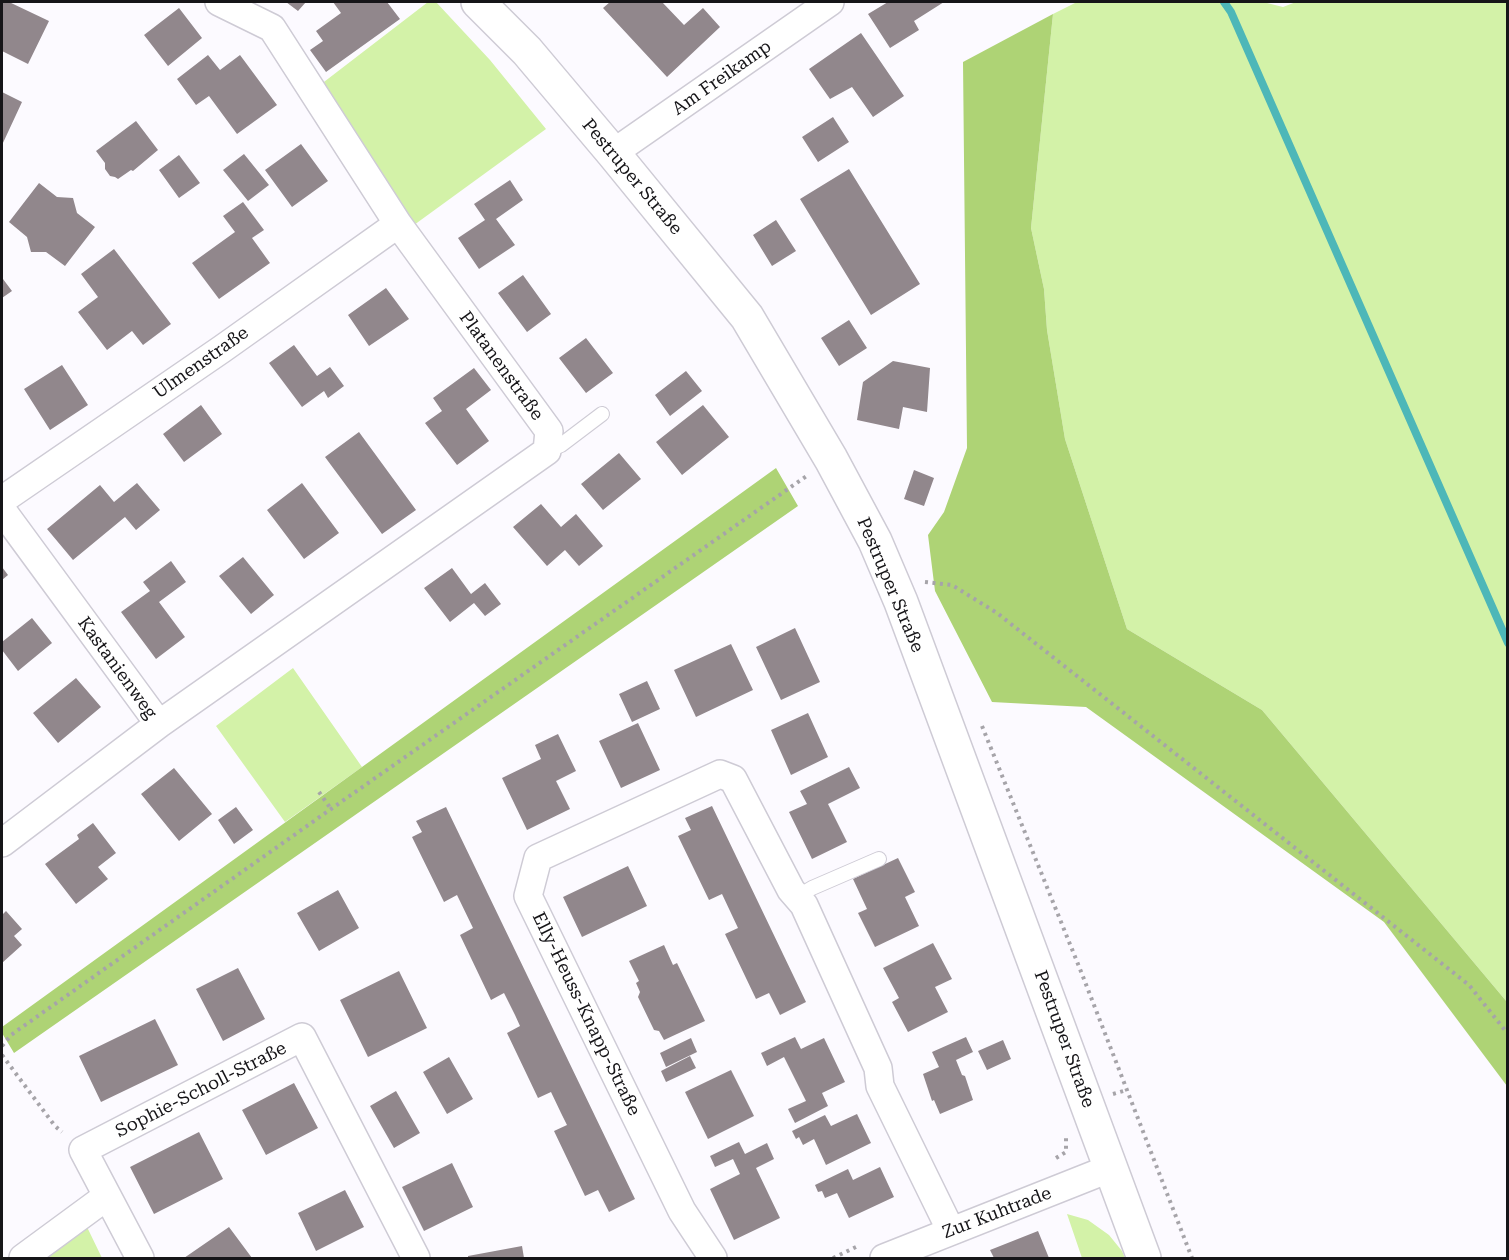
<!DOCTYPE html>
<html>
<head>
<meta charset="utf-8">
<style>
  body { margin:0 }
  #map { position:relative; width:1509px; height:1260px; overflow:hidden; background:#fcfaff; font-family:"Roboto Serif",serif }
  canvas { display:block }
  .frame { position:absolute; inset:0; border:3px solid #161518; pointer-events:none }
</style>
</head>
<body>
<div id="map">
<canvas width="1509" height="1260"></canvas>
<div class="frame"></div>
</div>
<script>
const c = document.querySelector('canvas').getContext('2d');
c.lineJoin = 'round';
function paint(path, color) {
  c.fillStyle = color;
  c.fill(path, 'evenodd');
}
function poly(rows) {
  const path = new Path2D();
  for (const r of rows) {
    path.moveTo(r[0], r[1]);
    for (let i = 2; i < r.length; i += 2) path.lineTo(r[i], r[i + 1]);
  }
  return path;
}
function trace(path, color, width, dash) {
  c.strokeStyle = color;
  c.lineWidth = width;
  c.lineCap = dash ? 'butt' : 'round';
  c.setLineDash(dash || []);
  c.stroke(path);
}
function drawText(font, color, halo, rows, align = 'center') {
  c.font = font + ' "Roboto Serif",serif';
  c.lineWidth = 4.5;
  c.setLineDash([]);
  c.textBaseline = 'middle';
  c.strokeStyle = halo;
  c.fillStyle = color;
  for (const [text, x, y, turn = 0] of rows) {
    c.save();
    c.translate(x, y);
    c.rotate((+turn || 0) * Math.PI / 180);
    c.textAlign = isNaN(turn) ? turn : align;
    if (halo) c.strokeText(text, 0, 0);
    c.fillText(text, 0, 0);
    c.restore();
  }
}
paint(poly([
  [428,2,436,2,490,60,546,129,414,225,320,85],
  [1077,2,1263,2,1283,7,1296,2,1507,2,1507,1002,1262,710,1127,629,1065,439,1047,330,1044,289,1031,228,1053,14],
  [293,668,362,767,285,822,216,726],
  [1067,1214,1088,1220,1109,1235,1122,1251,1125,1258,1082,1258],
  [87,1227,102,1258,45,1258]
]), '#d3f2a8');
paint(poly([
  [1053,14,1031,228,1044,289,1047,330,1065,439,1127,629,1262,710,1507,1002,1507,1086,1384,922,1086,707,992,702,935,591,928,535,944,512,967,448,963,62],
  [776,468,798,506,14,1053,2,1033,2,1027]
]), '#aed375');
trace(poly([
  [1224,2,1231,12,1508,643]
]), '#4db7b8', 8);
paint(poly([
  [2,2,9,2,49,21,28,64,2,51],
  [286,2,306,2,298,11],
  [333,2,387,2,400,19,326,72,310,50,323,41,316,31,341,13],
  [610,2,662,2,684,25,703,8,720,27,667,77,603,8],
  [888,2,944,2,914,21,919,30,890,48,868,14],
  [179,8,202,38,168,66,144,35],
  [861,33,904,96,873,117,852,87,830,99,809,69],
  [208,55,220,70,240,55,277,105,237,134,209,96,196,105,177,79],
  [2,92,22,102,2,145],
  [833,117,849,142,818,162,802,137],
  [136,121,158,150,133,171,131,170,118,179,115,177,110,176,105,169,105,163,96,151],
  [301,144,328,181,292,207,265,170],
  [244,154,269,185,248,201,223,170],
  [179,155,200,183,179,198,159,170],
  [849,169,920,284,871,315,800,199],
  [510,180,523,200,496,219,515,245,479,269,458,238,485,220,474,204],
  [39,183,57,197,73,198,77,213,95,227,65,266,46,252,31,252,27,237,9,222],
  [243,202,264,230,252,238,270,263,219,299,192,263,235,232,223,216],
  [776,220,796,251,772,266,753,235],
  [114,249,171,324,143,345,132,331,107,350,78,312,98,297,81,274],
  [523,275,551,314,527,332,498,293],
  [3,279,12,291,2,298,2,281],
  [386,288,409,319,369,346,348,315],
  [849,320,867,348,839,366,821,338],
  [586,338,613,373,586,393,559,358],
  [294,345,317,376,330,367,344,386,328,398,324,391,302,407,269,363],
  [893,361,930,368,927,412,903,407,899,429,857,420,863,382],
  [62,365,88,405,50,430,24,389],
  [474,368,491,390,466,409,489,441,457,465,425,423,442,411,433,398],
  [686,371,702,391,670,416,655,395],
  [201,405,222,434,184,462,163,434],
  [703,405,729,437,682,475,656,442],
  [359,432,416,510,382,534,325,457],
  [619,453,641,479,603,510,581,484],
  [914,470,934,478,924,506,904,499],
  [137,483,160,510,136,530,125,517,73,560,47,529,100,485,114,502],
  [302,483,339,533,304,559,267,510],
  [541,504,561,527,576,514,603,546,579,566,565,550,547,566,513,527],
  [243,557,274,595,251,614,219,576],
  [171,561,186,582,159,602,185,637,156,659,121,612,150,591,143,582],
  [2,567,8,575,2,580],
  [452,568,471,594,485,583,501,604,485,616,474,603,450,622,424,588],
  [32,618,52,643,18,671,2,650,2,642],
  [795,628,820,682,781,700,756,647],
  [731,644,753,690,696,717,674,670],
  [76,678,101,707,58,743,33,713],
  [647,681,660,709,632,722,619,694],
  [808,713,828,757,791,775,771,730],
  [638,723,660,770,621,788,599,741],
  [558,734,576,771,556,781,570,809,527,830,502,778,541,759,535,745],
  [849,767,860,788,828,804,847,842,812,859,789,812,807,804,800,791],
  [174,768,212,814,179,841,141,794],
  [712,806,806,1002,780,1015,769,993,756,999,725,934,738,928,722,894,709,900,678,836,691,830,685,818],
  [236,807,253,830,234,844,218,820],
  [446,807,635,1199,609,1212,598,1190,585,1196,554,1131,567,1125,561,1113,551,1092,538,1098,507,1033,520,1026,515,1015,504,993,491,1000,460,935,473,928,457,895,444,902,412,837,422,832,416,821],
  [93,823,116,853,98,867,108,879,76,904,45,864,79,839,77,835],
  [898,858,915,892,905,897,919,926,875,947,858,913,867,909,853,879],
  [628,866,647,906,582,937,563,897],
  [338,890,359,928,319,951,297,913],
  [6,911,22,929,14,936,22,945,2,963,2,915],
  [933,943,952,979,935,987,948,1012,908,1032,892,1002,899,998,883,968],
  [664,945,673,965,677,963,705,1021,664,1040,659,1031,654,1030,638,997,640,992,636,983,639,981,629,961],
  [238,968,265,1019,223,1041,196,989],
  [399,971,427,1028,368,1057,340,1000],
  [155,1019,178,1065,101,1102,79,1056],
  [795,1037,801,1049,824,1038,845,1082,822,1093,828,1106,795,1123,788,1109,806,1101,784,1057,767,1066,761,1053],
  [966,1037,973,1052,956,1060,962,1075,965,1076,973,1100,940,1114,934,1100,932,1101,923,1074,939,1067,932,1052],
  [691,1038,697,1052,666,1067,660,1053],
  [1003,1040,1011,1059,987,1070,978,1051],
  [690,1056,696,1068,666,1082,661,1071],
  [449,1057,473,1099,447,1114,423,1072],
  [731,1070,754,1116,708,1139,685,1092],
  [294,1083,318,1128,266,1155,242,1110],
  [396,1091,420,1133,394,1148,370,1106],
  [857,1114,871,1143,826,1165,814,1139,803,1145,799,1137,796,1139,792,1131,825,1115,831,1126],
  [199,1132,223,1179,154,1214,130,1167],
  [739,1142,745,1154,767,1143,774,1159,756,1168,780,1218,734,1240,710,1189,740,1174,733,1159,715,1167,710,1156],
  [452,1163,473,1207,424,1231,402,1187],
  [880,1167,894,1197,849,1218,837,1193,825,1198,822,1191,818,1192,815,1185,848,1169,853,1180],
  [345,1190,364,1227,316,1251,298,1213],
  [229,1227,252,1258,184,1258],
  [1038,1231,1049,1258,994,1258,990,1250],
  [522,1246,524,1258,468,1258,468,1256]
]), '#91878c');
const lane = poly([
  [547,451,561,445,602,414],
  [797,897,812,888,879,859]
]);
const street = poly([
  [613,153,830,2],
  [2,500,222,349,398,224],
  [2,510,159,724,2,843],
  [159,724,547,451,549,431,398,224,272,28,219,2],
  [23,1258,106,1197],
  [140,1258,83,1150,302,1037,416,1258],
  [713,1258,682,1211,528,896,538,858,720,774,733,779,791,890,804,905,878,1068,880,1086,951,1231],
  [884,1258,1111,1168]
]);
const secondary = poly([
  [478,2,527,51,613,153,747,317,831,459,875,541,901,602,1144,1258]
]);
trace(lane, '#cecbd5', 16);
trace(street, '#cecbd5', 30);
trace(secondary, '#cecbd5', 36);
trace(poly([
  [925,582,952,585,997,613,1469,985,1508,1034],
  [982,726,1082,974,1192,1258],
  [319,792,331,809],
  [2,1046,11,1035,331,809,808,475],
  [2,1055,55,1126,62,1132],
  [1113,1094,1127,1090],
  [1056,1158,1066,1152,1066,1138],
  [833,1258,860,1245]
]), '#a6a4a9', 4, [3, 4.5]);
trace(lane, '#fff', 14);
trace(street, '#fff', 27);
trace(secondary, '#fff', 33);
drawText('18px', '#161518', '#fff', [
  ["Am Freikamp",722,78,-35],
  ["Pestruper Straße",632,177,50],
  ["Ulmenstraße",201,363,-35],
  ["Platanenstraße",501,366,54],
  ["Pestruper Straße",890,585,67],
  ["Kastanienweg",117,668,54],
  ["Elly-Heuss-Knapp-Straße",586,1014,64],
  ["Pestruper Straße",1064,1039,70],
  ["Sophie-Scholl-Straße",201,1090,-27],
  ["Zur Kuhtrade",997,1213,-21]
]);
</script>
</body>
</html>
